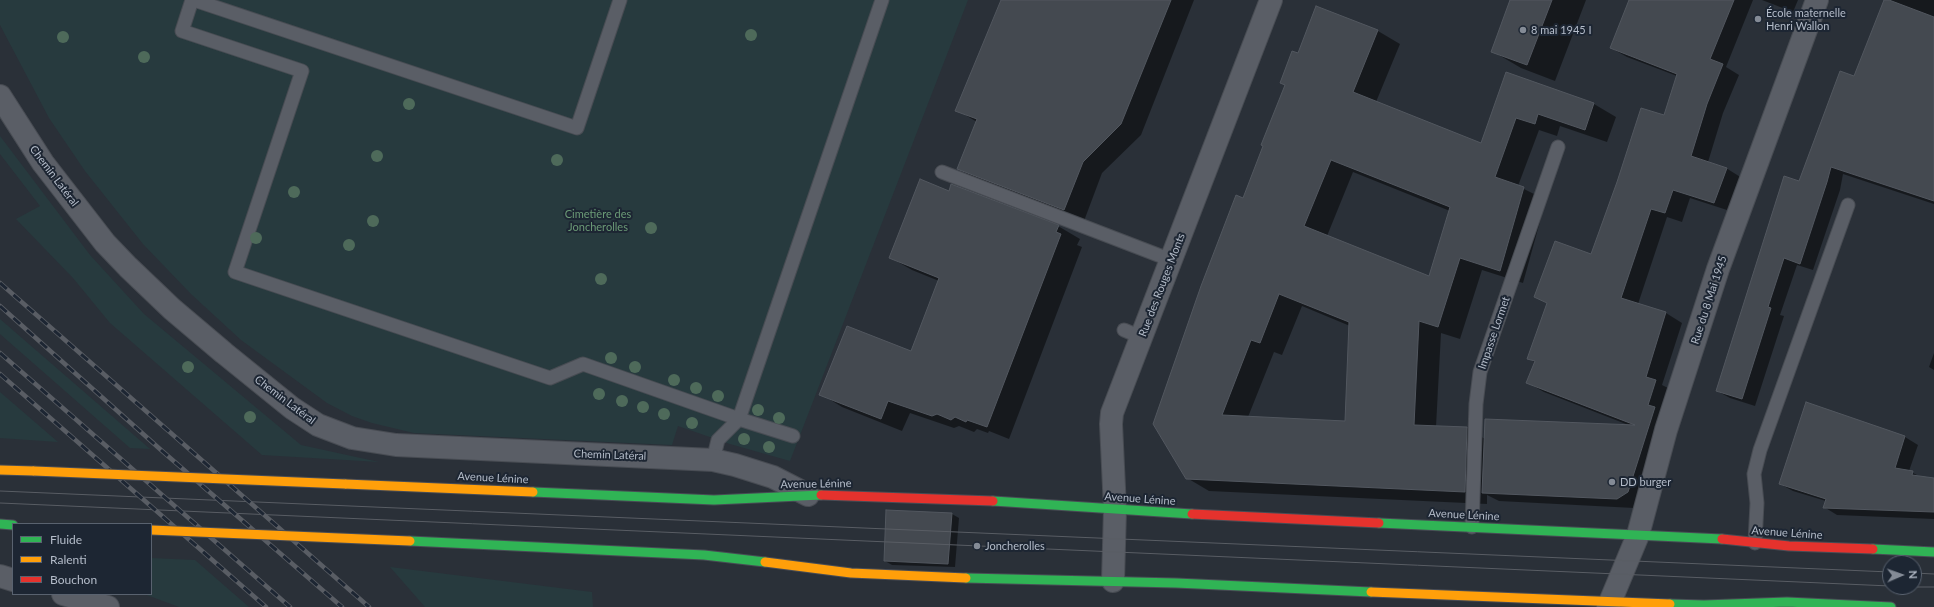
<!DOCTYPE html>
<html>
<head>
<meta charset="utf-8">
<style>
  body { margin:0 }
  #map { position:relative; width:1934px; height:607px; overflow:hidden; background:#2a3038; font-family:Lato,sans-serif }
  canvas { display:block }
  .legend { position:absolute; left:12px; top:523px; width:140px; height:72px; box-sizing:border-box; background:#1d2633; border:1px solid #59626f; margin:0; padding:5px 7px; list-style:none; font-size:12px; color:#b4bcc9 }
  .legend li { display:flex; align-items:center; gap:8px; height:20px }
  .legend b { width:20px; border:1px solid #59626f }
  .north { position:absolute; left:1882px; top:555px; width:40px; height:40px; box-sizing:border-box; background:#1d2633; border:1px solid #59626f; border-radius:50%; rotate:88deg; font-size:11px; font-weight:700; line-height:16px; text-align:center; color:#b4bcc9 }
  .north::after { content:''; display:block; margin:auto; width:14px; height:18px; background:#848b96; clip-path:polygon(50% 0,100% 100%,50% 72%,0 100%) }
</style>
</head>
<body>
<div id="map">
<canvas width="1934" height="607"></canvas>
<ul class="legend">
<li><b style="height:5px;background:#30b455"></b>Fluide</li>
<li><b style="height:5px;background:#ff9f0a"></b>Ralenti</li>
<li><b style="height:5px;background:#e5322d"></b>Bouchon</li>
</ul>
<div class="north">N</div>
</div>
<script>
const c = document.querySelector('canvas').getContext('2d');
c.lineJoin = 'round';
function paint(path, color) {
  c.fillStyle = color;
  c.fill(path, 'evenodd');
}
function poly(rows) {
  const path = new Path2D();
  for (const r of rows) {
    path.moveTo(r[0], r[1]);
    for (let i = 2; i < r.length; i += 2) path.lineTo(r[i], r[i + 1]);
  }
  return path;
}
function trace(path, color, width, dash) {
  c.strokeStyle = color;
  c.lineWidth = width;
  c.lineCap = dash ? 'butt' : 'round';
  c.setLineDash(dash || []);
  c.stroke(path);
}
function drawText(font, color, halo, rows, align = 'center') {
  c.font = font + ' Lato,sans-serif';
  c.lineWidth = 4;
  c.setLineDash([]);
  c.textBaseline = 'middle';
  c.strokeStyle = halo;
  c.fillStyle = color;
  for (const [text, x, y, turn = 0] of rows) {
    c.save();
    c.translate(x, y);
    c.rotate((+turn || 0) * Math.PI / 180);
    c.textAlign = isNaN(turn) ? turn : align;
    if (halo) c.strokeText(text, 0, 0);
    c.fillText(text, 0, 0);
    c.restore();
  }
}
paint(poly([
  [0,0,968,0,790,461,730,444,678,426,672,445,414,433,372,423,352,416,327,403,241,340,191,294,143,244,85,171,49,118,0,25],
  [0,136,90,255,144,314,301,445,379,462,262,455,110,323,73,278,16,219,40,206,0,154],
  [0,319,150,449,130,448,0,334],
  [0,392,58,442,0,438],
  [151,558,195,560,249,607,179,607,144,594,151,594],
  [390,567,592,592,593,607,425,607]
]), '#273a3e');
paint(poly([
  [1001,0,1194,0,1141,135,1102,173,1084,221,978,180,958,169,977,122,957,110],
  [1511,0,1586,0,1555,81,1521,68,1492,51],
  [1630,0,1753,0,1726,67,1739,75,1723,113,1708,162,1726,168,1742,178,1730,211,1690,198,1682,222,1667,217,1638,304,1666,313,1682,323,1662,385,1672,390,1634,508,1499,501,1487,495,1487,504,1209,491,1187,478,1244,199,1317,7,1378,31,1400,44,1376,102,1482,145,1506,73,1594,104,1616,117,1607,142,1560,126,1557,136,1539,130,1518,186,1546,200,1523,283,1482,270,1460,339,1441,333,1436,427,1467,428,1485,439,1631,426,1544,392,1528,383,1536,363,1528,358,1548,304,1536,297,1591,255,1665,116,1677,76,1627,57,1611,48],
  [1353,172,1450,211,1430,277,1327,236],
  [1302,306,1350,326,1346,422,1248,417,1274,352,1282,355],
  [1762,0,1798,0,1793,12],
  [1885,0,1934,0,1934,204,1843,174,1840,190,1813,270,1797,265,1780,315,1784,316,1755,406,1730,398,1717,391,1800,182,1855,78],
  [950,192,1058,226,1080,239,1077,245,1082,247,1009,439,989,431,988,433,977,429,974,432,959,426,954,428,910,413,902,431,842,407,821,394,912,352,939,281,912,270,891,258],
  [1934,353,1934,370,1929,367],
  [1806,403,1905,437,1918,445,1909,471,1923,478,1934,479,1934,519,1837,515,1824,507,1826,501,1793,491,1780,484],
  [887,511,952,514,959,518,955,567,892,565,885,561]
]), '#0007');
const building = poly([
  [1001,0,1171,0,1121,124,1083,162,1064,210,957,169,977,119,955,111,1001,0],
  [1510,0,1552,0,1527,65,1491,52,1510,0],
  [1629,0,1734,0,1710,59,1723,64,1707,104,1691,156,1727,168,1714,203,1673,190,1665,213,1651,209,1621,298,1666,312,1646,377,1656,380,1648,405,1655,407,1628,492,1617,499,1482,493,1485,419,1635,425,1526,383,1535,361,1527,359,1547,303,1534,297,1555,241,1591,254,1617,182,1641,108,1664,115,1677,74,1610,48,1629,0],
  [1884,0,1889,0,1934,17,1934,201,1831,167,1827,182,1800,264,1784,258,1768,307,1771,308,1742,399,1716,391,1784,176,1799,181,1840,71,1854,76,1884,0],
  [1316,6,1378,30,1353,92,1481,143,1506,72,1594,103,1585,130,1538,114,1535,124,1516,118,1495,177,1524,187,1500,271,1460,258,1438,327,1419,321,1414,425,1467,427,1465,492,1186,479,1153,424,1201,286,1236,195,1243,198,1263,146,1261,145,1285,85,1280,83,1292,51,1298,53,1316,6],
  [1331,160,1450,207,1429,276,1304,226,1331,160],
  [1279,294,1349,322,1345,421,1222,415,1251,340,1260,343,1279,294],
  [920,179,949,191,951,184,1059,225,1056,232,1061,234,987,427,967,420,966,422,955,417,951,420,937,414,932,416,888,401,881,419,819,395,847,326,911,351,939,278,889,258,920,179],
  [1806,402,1905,436,1895,468,1913,471,1912,475,1934,478,1934,512,1823,508,1826,499,1779,484,1806,402],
  [886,510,952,513,948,564,884,561,886,510]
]);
paint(building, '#444950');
trace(building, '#52575f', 1);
const lane = poly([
  [192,0,182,31,302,71,235,272,550,378,583,364,739,419,793,436],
  [194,0,577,128,620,0],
  [942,172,1171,260],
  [1124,330,1141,337],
  [713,460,718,440,739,419,882,0],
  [1472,527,1476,404,1480,372,1558,147],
  [1755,543,1757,503,1754,474,1760,450,1848,205]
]);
const street = poly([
  [0,96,43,163,105,243,128,267,172,309,224,353,292,408,318,425,352,438,396,445,713,460,735,465,773,477,808,495],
  [0,576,13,580],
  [1113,581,1115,509,1111,424,1112,413,1271,0],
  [63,594,108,607],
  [1608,607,1638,535,1666,430,1718,269,1817,0]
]);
const fast = poly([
  [533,492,714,500,821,495],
  [993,501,1192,514],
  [1379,523,1722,539],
  [0,524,13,525],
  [410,541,704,555,765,562],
  [1873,549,1934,552],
  [966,578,1176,583,1371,592],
  [1670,604,1704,605,1787,602,1891,607]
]);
const slow = poly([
  [0,470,34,471],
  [345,484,533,492],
  [765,562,851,573,966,578],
  [1371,592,1670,604]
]);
const jam = poly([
  [821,495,993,501],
  [1192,514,1379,523],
  [1722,539,1789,546,1873,549]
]);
trace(lane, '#484c53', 15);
trace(street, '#484c53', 24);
trace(fast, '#484c55', 11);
trace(slow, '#484c55', 11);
trace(jam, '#484c55', 11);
trace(lane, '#5a5e66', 13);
trace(street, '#5a5e66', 22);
trace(fast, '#30b455', 9);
trace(slow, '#ff9f0a', 9);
trace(jam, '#e5322d', 9);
trace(poly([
  [0,491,1890,572],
  [0,503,1890,586],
  [1914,573,1934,574],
  [1914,587,1934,587]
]), '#595d64', 1);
const rail = poly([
  [0,283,369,607],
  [0,306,161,450,342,607],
  [0,353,290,607],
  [0,374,266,607]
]);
trace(rail, '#595d64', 4.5);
trace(rail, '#1d2633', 3, [9]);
const slowBridge = poly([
  [34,471,345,484],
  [151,530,410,541]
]);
trace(slowBridge, '#484c55', 11, []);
trace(slowBridge, '#ff9f0a', 9);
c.fillStyle = '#4e6a5a';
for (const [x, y] of [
  [751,35],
  [63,37],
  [144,57],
  [409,104],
  [377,156],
  [557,160],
  [294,192],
  [373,221],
  [651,228],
  [256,238],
  [349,245],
  [601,279],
  [611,358],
  [188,367],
  [635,367],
  [674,380],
  [696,388],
  [599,394],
  [718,396],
  [622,401],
  [643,407],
  [758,410],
  [664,414],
  [250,417],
  [779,418],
  [692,423],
  [744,439],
  [769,447]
]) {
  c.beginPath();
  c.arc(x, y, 6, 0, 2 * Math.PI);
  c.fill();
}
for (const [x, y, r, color] of [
  [1758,19,4,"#848b96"],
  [1523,30,4,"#848b96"],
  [1612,482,4,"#848b96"],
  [977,546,4,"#848b96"]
]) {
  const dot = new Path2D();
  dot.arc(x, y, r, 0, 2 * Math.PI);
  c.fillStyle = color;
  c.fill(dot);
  trace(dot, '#1d2633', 1.5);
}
drawText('11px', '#b4bcc9', '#1d2633', [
  ["École maternelle",1766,13],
  ["Henri Wallon",1766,26],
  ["8 mai 1945 I",1531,30],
  ["DD burger",1620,482],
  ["Joncherolles",985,546]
], 'left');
drawText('11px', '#b4bcc9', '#1d2633', [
  ["Chemin Latéral",54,176,53],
  ["Rue des Rouges Monts",1162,285,-69],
  ["Rue du 8 Mai 1945",1709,300,-72],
  ["Impasse Lormet",1494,333,-71],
  ["Chemin Latéral",285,400,37],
  ["Chemin Latéral",610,455,2],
  ["Avenue Lénine",493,478,3],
  ["Avenue Lénine",816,484,-1],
  ["Avenue Lénine",1140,499,4],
  ["Avenue Lénine",1464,515,3],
  ["Avenue Lénine",1787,533,4]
]);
drawText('11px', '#6b9a76', '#1d2633', [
  ["Cimetière des",598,214],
  ["Joncherolles",598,227]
]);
</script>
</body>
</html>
